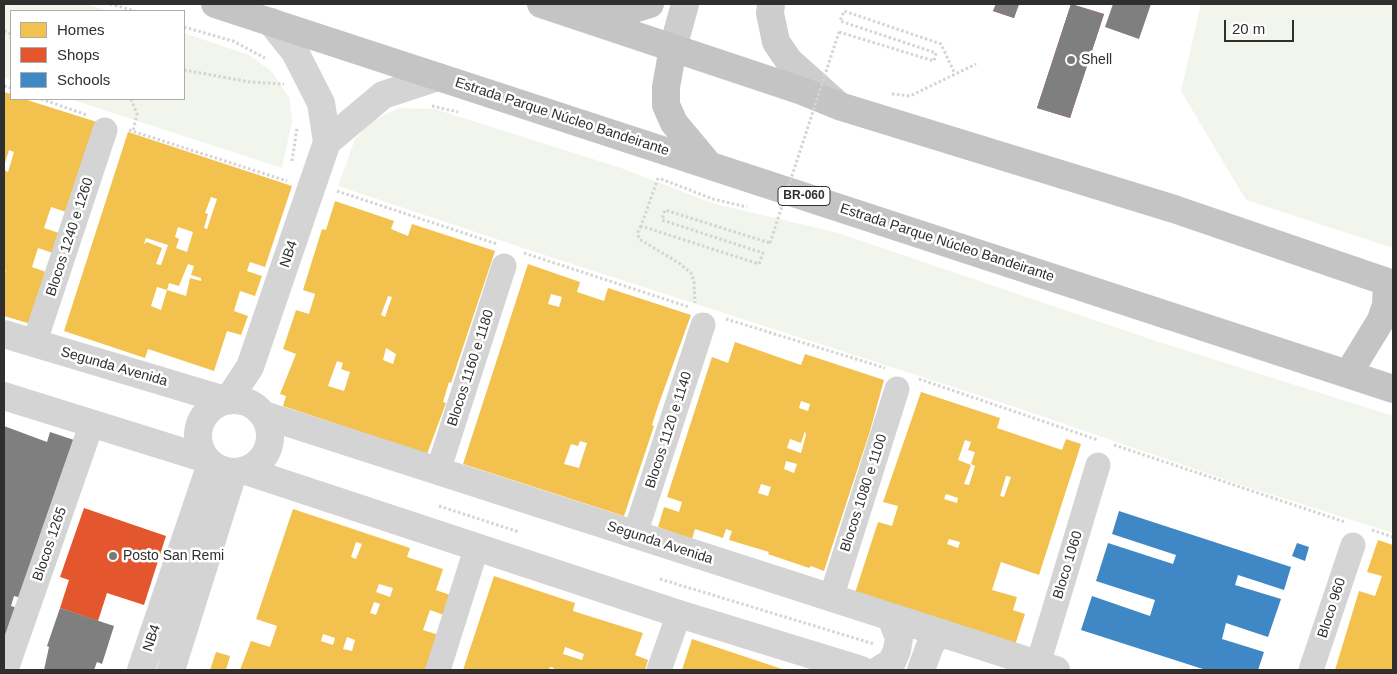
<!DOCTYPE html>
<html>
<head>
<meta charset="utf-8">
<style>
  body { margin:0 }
  #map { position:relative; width:1397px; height:674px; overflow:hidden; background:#fff; font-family:Arial,sans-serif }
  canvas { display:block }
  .frame { position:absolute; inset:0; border:5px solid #2f2f2f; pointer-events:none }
  .legend { position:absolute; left:10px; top:10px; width:175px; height:90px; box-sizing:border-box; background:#fff; border:1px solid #acacac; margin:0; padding:6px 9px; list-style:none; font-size:15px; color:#2f2f2f }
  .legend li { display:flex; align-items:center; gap:10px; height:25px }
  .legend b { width:25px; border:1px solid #acacac }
  .scale { position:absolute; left:1224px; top:20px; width:70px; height:22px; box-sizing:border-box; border:2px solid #2f2f2f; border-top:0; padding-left:6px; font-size:15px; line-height:18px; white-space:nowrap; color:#2f2f2f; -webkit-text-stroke:4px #fff; paint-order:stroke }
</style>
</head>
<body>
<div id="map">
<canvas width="1397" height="674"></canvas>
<div class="frame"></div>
<ul class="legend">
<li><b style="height:14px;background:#f2c14e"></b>Homes</li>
<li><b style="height:14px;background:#e4572e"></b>Shops</li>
<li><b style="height:14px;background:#3f88c5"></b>Schools</li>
</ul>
<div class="scale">20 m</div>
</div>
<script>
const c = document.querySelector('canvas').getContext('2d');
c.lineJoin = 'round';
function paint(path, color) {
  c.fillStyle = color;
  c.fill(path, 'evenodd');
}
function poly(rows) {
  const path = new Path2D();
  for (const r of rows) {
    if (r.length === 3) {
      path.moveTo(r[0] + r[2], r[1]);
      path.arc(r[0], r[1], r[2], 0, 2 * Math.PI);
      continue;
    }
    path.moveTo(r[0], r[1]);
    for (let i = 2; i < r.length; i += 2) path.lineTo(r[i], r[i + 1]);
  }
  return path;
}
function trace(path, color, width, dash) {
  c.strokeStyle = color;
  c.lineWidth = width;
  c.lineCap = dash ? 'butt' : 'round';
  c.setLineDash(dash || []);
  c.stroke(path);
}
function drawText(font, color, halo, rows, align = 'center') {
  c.font = font + ' Arial,sans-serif';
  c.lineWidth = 5;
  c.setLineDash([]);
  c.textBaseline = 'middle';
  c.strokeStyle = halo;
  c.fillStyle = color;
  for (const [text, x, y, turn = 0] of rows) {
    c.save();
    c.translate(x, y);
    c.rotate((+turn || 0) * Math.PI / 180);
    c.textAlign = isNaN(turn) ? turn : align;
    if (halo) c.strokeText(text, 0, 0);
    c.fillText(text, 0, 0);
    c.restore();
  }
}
paint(poly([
  [4,4,85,4,110,11,11,11,11,80,4,77],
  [1201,4,1393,4,1393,248,1246,200,1181,91],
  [184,33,249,55,271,71,289,97,292,121,282,168,70,99,184,99],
  [399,108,435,109,621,168,712,203,838,233,1159,342,1393,416,1393,533,1238,484,1018,408,535,252,338,186,355,139,372,121]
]), '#f2f5ec');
paint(poly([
  [4,92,11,94,11,99,24,99,97,122,66,212,51,207,44,228,59,233,56,254,38,248,32,267,46,272,31,324,4,316,4,273,6,271,4,270,4,170,8,172,14,152,9,150,4,166],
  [128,132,292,186,265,267,250,262,247,271,262,276,255,296,240,291,234,311,248,316,241,335,227,331,214,371,148,349,145,358,64,331],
  [211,197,217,199,207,229,204,228,208,214,205,213],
  [178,227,193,232,187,252,176,248,179,239,175,237],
  [146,238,168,245,161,265,156,264,162,248,147,242,144,244],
  [188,264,194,266,191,275,201,278,201,281,190,278,186,296,167,290,161,310,151,306,157,287,167,290,169,283,179,286],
  [335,201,394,221,391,229,408,236,412,224,495,251,451,383,449,382,443,402,446,403,427,454,283,406,286,396,280,394,296,354,283,349,296,310,309,314,315,294,303,290,322,229,326,230],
  [388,296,392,297,385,317,381,315],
  [386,348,396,354,393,364,383,360],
  [337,361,343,363,341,369,350,372,344,391,328,386],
  [528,264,580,282,577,292,604,301,608,288,691,315,658,406,652,425,654,426,624,516,463,464],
  [551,294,562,297,559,307,548,304],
  [580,441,587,443,579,468,564,464,571,444,578,446],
  [735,342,801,365,805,354,884,380,870,431,824,571,811,566,809,568,768,554,769,552,729,540,732,531,726,529,723,538,695,529,692,539,658,527,664,507,679,512,682,502,667,497,712,357,728,363],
  [801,401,810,404,808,411,799,408],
  [805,431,806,435,801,453,787,448,790,439,801,443],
  [786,461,797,464,794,473,784,469],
  [761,484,771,487,768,496,758,493],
  [921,392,1000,418,997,428,1062,450,1066,439,1081,444,1039,575,1001,562,992,590,1017,597,1013,610,1025,614,1015,645,855,593,878,522,892,526,898,506,883,502],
  [965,440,971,442,968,450,975,452,971,464,975,466,969,485,964,484,971,465,958,460],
  [1006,476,1011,477,1004,497,1000,496],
  [946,494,958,498,957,503,944,499],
  [949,539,960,542,958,548,947,544],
  [293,509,410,548,407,557,443,569,436,590,450,595,444,615,430,610,423,630,439,635,425,670,240,670,251,641,270,647,277,626,256,619],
  [356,542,362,544,356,559,351,557],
  [379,584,393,588,390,597,376,592],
  [374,602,380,604,376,615,370,613],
  [323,634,335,638,333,645,321,641],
  [347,637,355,640,352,651,343,649],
  [1378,540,1393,545,1393,670,1335,670,1359,591,1375,596,1382,576,1367,572],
  [494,576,575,603,573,611,643,633,635,655,648,660,645,670,553,670,554,668,550,667,549,670,463,670],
  [565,647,584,654,582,660,563,654],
  [692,639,785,670,682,670],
  [216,652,230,656,226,670,210,670]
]), '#f2c14e');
paint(poly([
  [996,4,1019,4,1014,18,993,11],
  [1071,4,1104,14,1070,118,1037,108],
  [84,508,166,536,144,605,107,593,98,621,60,608,69,580,60,577]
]), '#e4572e');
paint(poly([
  [1119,511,1291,567,1284,590,1238,575,1235,585,1281,599,1268,637,1226,623,1222,639,1264,652,1258,670,1206,670,1081,630,1092,596,1150,616,1155,600,1096,581,1108,543,1173,564,1176,555,1112,534],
  [1297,543,1309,547,1305,561,1292,556]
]), '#3f88c5');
paint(poly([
  [996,4,1019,4,1014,18,993,11],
  [1071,4,1104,14,1070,118,1037,108],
  [1113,4,1151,4,1139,39,1105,27],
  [4,426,47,442,50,432,74,440,25,599,14,596,11,606,21,609,4,660],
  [60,608,114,626,102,664,97,662,94,670,44,670,49,647,47,646]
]), '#7f7f7f');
trace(poly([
  [110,4,135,11],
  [184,27,233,41,265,58],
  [4,31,11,34],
  [839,32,934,61,936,53,840,21,844,11,941,44,955,74],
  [184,70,250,82,284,84],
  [4,86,11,88],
  [892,94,910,96,976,64],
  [41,99,87,115],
  [131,99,137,114,133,131],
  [432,106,458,112],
  [129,130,287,181],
  [292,161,297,128],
  [658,178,641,226,759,264,763,253,662,220,665,210,770,243],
  [661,179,713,199,747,207],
  [337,191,497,244],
  [641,226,638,232,639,239,679,263,691,273,694,282,695,303],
  [524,253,689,307],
  [726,319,885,368],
  [919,379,1098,440],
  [1114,445,1345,522],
  [439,506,519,532],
  [1372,530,1393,537],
  [660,579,874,644]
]), '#d4d4d4', 3, [2.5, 2.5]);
trace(poly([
  [34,344,105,130],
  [438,471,504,266],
  [635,534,703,325],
  [831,598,897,389],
  [8,664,92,423],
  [1038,664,1098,465],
  [438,670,477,546],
  [659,670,679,614],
  [1311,670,1353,545]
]), '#d4d4d4', 25);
trace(poly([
  [327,142,383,95,438,77],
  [4,334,218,398,223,401],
  [4,396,206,459],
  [228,400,250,367,327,142,321,103,295,52,271,22],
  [234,436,36],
  [264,415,1056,670],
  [246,471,679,614,861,670],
  [141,670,211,464],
  [171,670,233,473],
  [879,670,892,662,897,650,899,638,891,617],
  [921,670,931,643,942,633]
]), '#d4d4d4', 28);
trace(poly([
  [771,4,770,13,776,42,789,61,836,103],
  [673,48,685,4]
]), '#cdcdcd', 28);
trace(poly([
  [215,4,1393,389],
  [541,4,802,91,839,106,1174,209,1393,284],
  [586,18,628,11,650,4],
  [673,48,666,87,666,105,674,123,709,165],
  [1348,374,1381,320,1386,305,1387,282]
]), '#c4c4c4', 28);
trace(poly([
  [770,243,839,32]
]), '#d4d4d4', 3, [2.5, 2.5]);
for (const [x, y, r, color] of [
  [1071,60,5,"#787878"],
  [113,556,5,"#787878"]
]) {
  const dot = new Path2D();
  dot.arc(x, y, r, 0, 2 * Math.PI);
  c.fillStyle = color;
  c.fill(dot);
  trace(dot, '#fff', 2);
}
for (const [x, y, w] of [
  [804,196,52]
]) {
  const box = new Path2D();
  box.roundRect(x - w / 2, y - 9.5, w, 19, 4);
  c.fillStyle = '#fff';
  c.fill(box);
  trace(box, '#2f2f2f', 1);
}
drawText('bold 12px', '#2f2f2f', null, [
  ["BR-060",804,196]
]);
drawText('14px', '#2f2f2f', '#fff', [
  ["Shell",1081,60],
  ["Posto San Remi",123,556]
], 'left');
drawText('14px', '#2f2f2f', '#fff', [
  ["Estrada Parque Núcleo Bandeirante",562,117,18],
  ["Blocos 1240 e 1260",70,237,-72],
  ["Estrada Parque Núcleo Bandeirante",947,243,18],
  ["NB4",289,254,-71],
  ["Segunda Avenida",114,367,16],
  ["Blocos 1160 e 1180",471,368,-72],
  ["Blocos 1120 e 1140",669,430,-72],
  ["Blocos 1080 e 1100",864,493,-72],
  ["Segunda Avenida",660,543,18],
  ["Blocos 1265",50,544,-71],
  ["Bloco 1060",1068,565,-73],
  ["Bloco 960",1332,608,-72],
  ["NB4",152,638,-71]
]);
</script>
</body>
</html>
